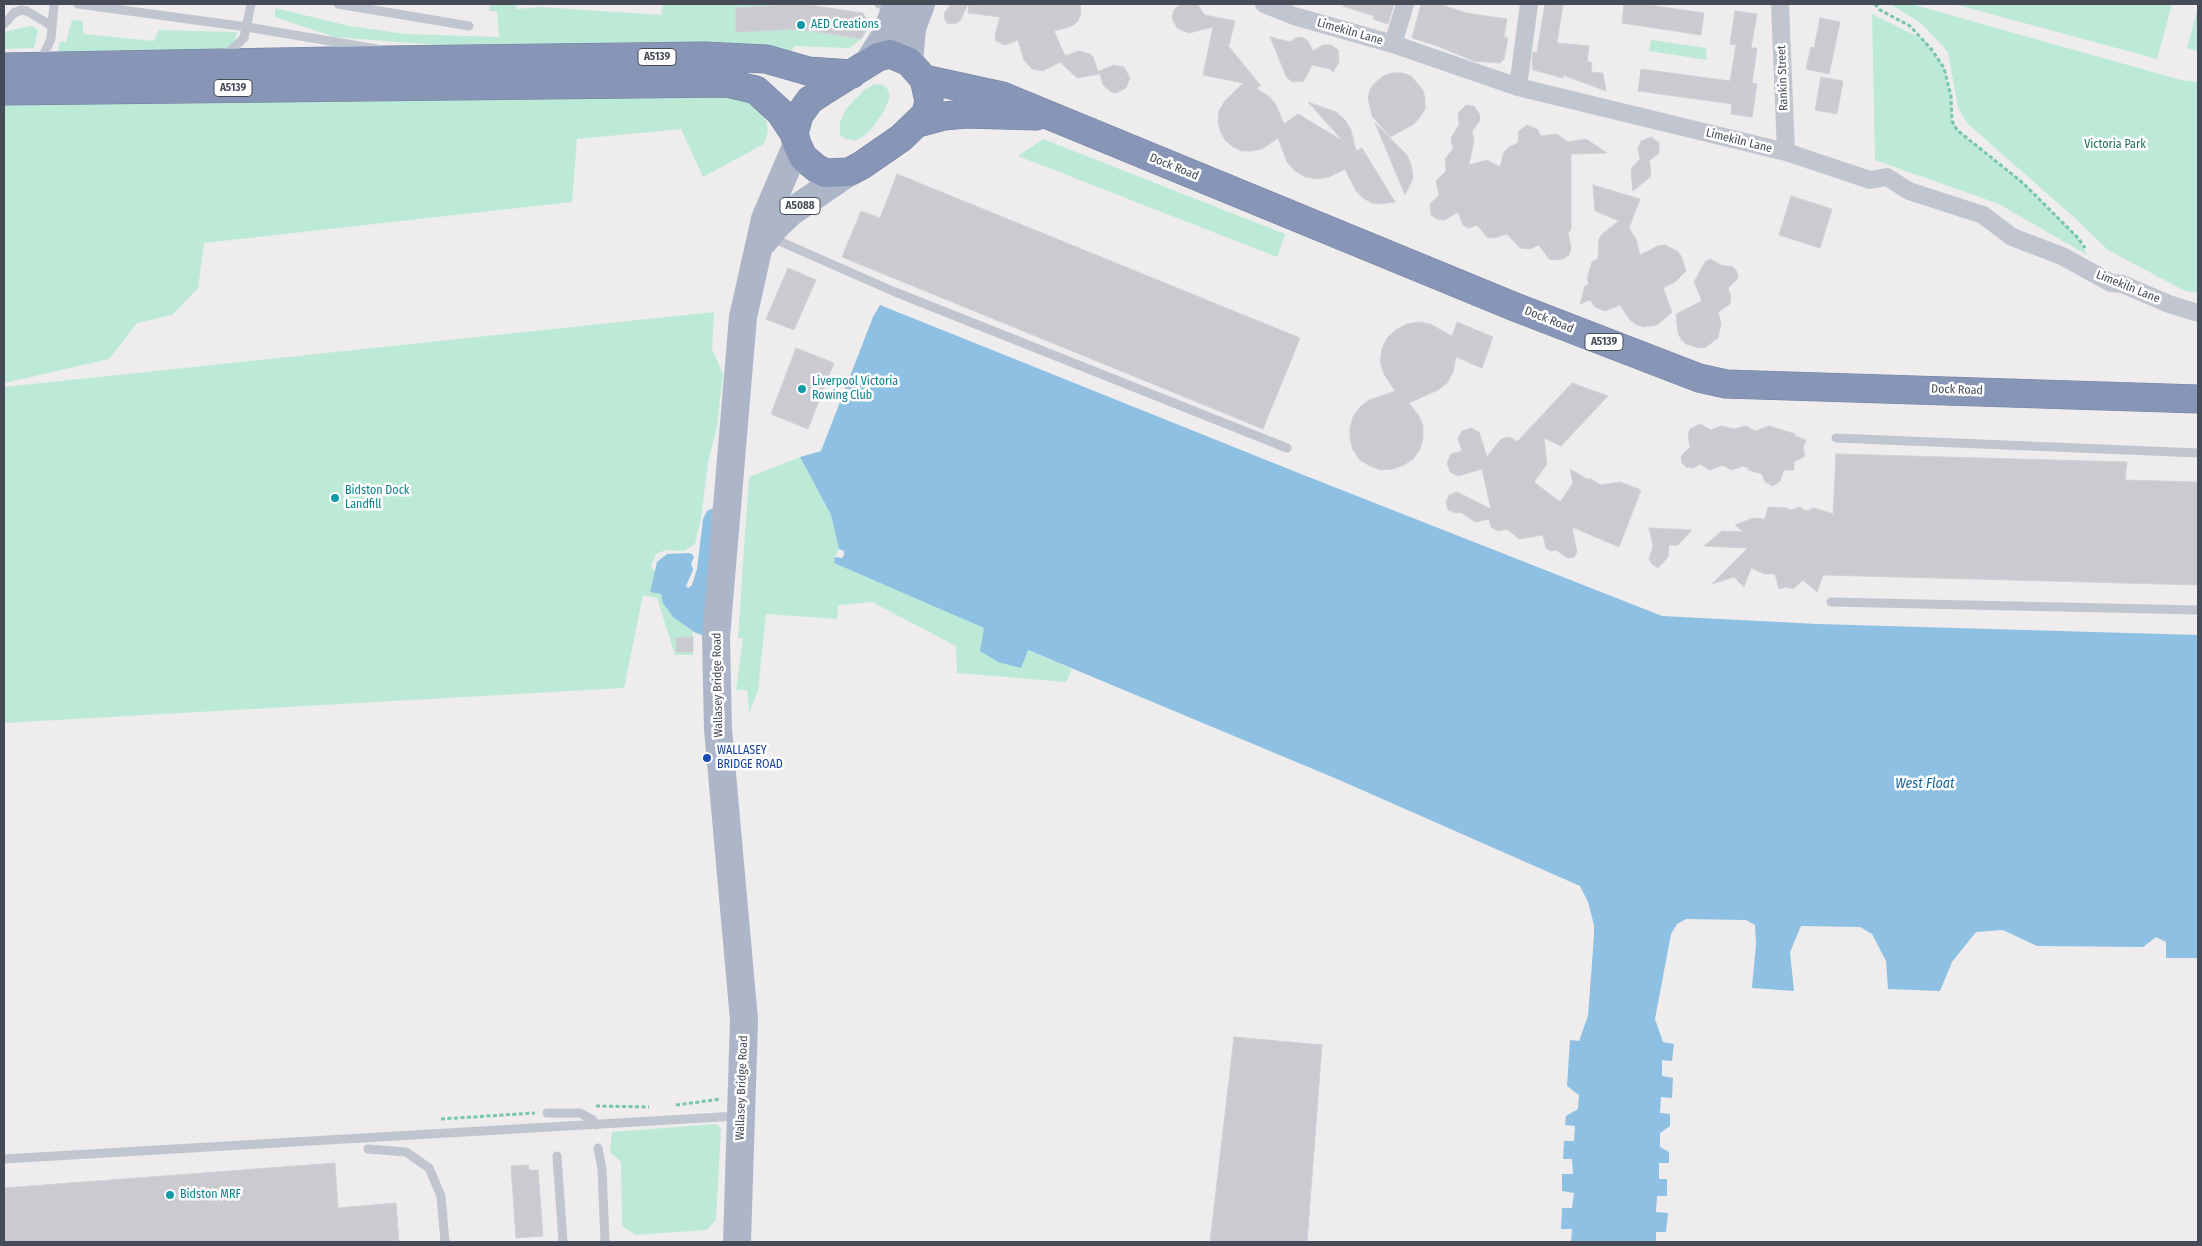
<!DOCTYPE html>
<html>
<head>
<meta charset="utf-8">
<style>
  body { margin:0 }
  #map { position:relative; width:2202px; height:1246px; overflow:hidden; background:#eeecec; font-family:"Fira Sans Condensed",sans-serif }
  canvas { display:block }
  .frame { position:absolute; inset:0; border:5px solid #464c57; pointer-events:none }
</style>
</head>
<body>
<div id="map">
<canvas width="2202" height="1246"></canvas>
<div class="frame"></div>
</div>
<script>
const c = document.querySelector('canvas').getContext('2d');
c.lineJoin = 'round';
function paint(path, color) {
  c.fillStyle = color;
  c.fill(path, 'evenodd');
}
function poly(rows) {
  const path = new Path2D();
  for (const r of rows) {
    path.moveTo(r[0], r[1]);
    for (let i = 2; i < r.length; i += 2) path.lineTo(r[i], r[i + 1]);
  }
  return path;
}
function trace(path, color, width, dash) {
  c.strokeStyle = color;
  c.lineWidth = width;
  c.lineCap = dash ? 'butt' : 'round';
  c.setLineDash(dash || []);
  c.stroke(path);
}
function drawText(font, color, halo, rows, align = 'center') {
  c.font = font + ' "Fira Sans Condensed",sans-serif';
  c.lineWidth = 5;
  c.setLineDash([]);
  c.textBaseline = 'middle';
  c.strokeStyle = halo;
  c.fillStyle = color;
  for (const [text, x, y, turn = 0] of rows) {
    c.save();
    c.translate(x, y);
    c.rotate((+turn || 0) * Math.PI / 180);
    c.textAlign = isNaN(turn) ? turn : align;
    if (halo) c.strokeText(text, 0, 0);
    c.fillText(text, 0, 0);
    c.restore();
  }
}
paint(poly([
  [490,4,517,4,516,9,541,7,661,15,663,4,802,4,736,8,736,31,800,29,861,39,849,48,794,46,790,55,500,50,335,37,275,17,275,8,349,26,406,34,499,37,497,11,489,11],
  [1890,4,1911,4,2181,80,2198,82,2198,293,2185,291,2108,250,2077,220,1967,123,1958,107,1948,52,1922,24],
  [1954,4,2172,4,2157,59],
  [2198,7,2198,51,2187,48],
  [1872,14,1924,40,1944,68,1951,96,1952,121,1957,130,2023,183,2078,238,2087,255,1999,204,1875,160],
  [72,20,83,21,83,34,154,41,159,30,237,32,233,45,210,54,57,54,60,42,66,42],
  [31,26,38,30,34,48,4,49,4,32],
  [1651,40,1706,48,1707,60,1649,51],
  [875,84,883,85,889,91,889,100,884,111,873,127,864,136,855,141,846,139,840,135,840,122,846,109,864,90],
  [739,95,764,113,768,131,764,144,703,177,681,129,577,139,572,202,204,243,198,288,172,315,137,323,109,359,4,383,4,100],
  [1043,139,1285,234,1277,257,1018,156],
  [714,312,712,349,723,374,717,426,708,463,701,518,695,544,684,551,666,550,656,554,651,566,655,572,650,592,661,594,664,603,673,616,692,631,693,637,676,638,676,652,693,652,693,655,675,655,657,598,643,595,624,688,4,723,4,387],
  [800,457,831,515,839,549,835,557,834,563,985,628,1027,650,1072,669,1066,682,957,673,956,646,872,602,838,605,837,619,766,614,758,691,749,713,747,690,736,690,743,638,738,638,749,477],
  [716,1124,721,1128,716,1220,707,1230,636,1235,622,1226,621,1162,610,1152,612,1132]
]), '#bcead7');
paint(poly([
  [880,305,1296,472,1662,616,1818,624,2198,635,2198,958,2166,958,2166,942,2156,937,2143,947,2037,946,2003,930,1976,932,1952,962,1940,991,1888,989,1886,961,1872,934,1860,927,1801,926,1790,952,1794,991,1752,988,1756,944,1755,925,1746,920,1686,919,1677,924,1671,934,1655,1019,1663,1042,1674,1044,1672,1061,1662,1060,1662,1076,1673,1078,1672,1098,1661,1097,1660,1113,1670,1114,1670,1126,1660,1133,1660,1147,1669,1152,1669,1163,1659,1163,1659,1179,1667,1179,1667,1196,1657,1196,1656,1212,1668,1213,1666,1232,1656,1232,1656,1242,1571,1242,1572,1229,1561,1229,1562,1208,1572,1208,1574,1193,1562,1191,1562,1174,1573,1174,1572,1159,1563,1159,1564,1141,1574,1141,1575,1126,1565,1125,1566,1116,1578,1109,1579,1095,1567,1086,1570,1040,1579,1041,1588,1016,1594,936,1594,925,1588,902,1580,886,1337,779,1028,650,1021,668,998,662,980,651,984,628,834,563,835,557,842,558,844,555,844,551,839,549,831,515,800,457,821,451,873,317],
  [713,508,704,636,694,632,673,617,663,603,661,594,650,592,657,562,667,554,689,553,692,554,694,557,691,564,693,570,686,586,688,588,692,585,697,569,703,519,707,511]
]), '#8dc0e3');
const building = poly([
  [802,4,863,13,867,20,865,33,861,39,800,29,736,32,736,8,802,4],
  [951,4,968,4,960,21,955,24,947,23,944,18,945,12,951,4],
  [969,4,1080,4,1081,14,1077,22,1072,26,1054,31,1065,56,1079,51,1090,54,1093,57,1099,74,1077,78,1060,62,1043,71,1032,69,1024,60,1018,40,1005,45,996,41,995,35,1000,17,968,13,969,4],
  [1180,4,1197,4,1205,15,1235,21,1229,45,1226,43,1261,86,1258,86,1257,89,1270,97,1276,105,1284,124,1298,114,1343,141,1308,102,1336,112,1345,120,1351,130,1356,151,1362,148,1395,202,1381,204,1372,203,1363,198,1356,191,1345,169,1329,177,1317,179,1305,177,1295,171,1287,162,1278,138,1262,149,1252,151,1242,151,1233,147,1225,140,1220,131,1218,121,1219,111,1224,102,1243,83,1203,75,1213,27,1189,33,1177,28,1172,18,1174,10,1180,4],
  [1344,4,1394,4,1388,24,1373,19,1374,16,1343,6,1344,4],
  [1421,4,1439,4,1466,13,1507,19,1504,37,1508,38,1504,59,1500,63,1474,61,1435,45,1412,38,1421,4],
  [1545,4,1563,4,1557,43,1589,46,1587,61,1592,63,1591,72,1603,73,1606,91,1563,75,1563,78,1533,70,1532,66,1533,52,1537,52,1545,4],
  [1624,4,1642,4,1704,13,1701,35,1622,23,1624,4],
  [1735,11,1757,14,1751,48,1757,48,1752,83,1757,84,1752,117,1731,114,1732,104,1638,91,1641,69,1730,81,1736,45,1730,44,1735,11],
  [1820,18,1840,22,1829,74,1806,69,1811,47,1814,48,1820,18],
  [1270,37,1290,42,1295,38,1302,37,1308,41,1313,51,1323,45,1331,45,1338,50,1339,62,1333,72,1330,69,1312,65,1304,81,1293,82,1287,78,1270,37],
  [1114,65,1124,67,1130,78,1126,88,1116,93,1111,92,1103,85,1099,71,1114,65],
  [1392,73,1402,73,1411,76,1423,90,1425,99,1425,109,1420,117,1414,124,1390,137,1372,116,1368,98,1370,89,1376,82,1383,76,1392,73],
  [1821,77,1843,81,1837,114,1815,110,1821,77],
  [1466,105,1474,106,1480,115,1479,122,1472,131,1474,140,1469,165,1487,160,1500,167,1504,152,1509,147,1518,143,1519,131,1527,125,1537,129,1541,136,1557,134,1568,142,1586,139,1607,153,1571,154,1571,230,1568,233,1571,248,1569,255,1563,259,1554,260,1549,259,1539,245,1530,249,1520,248,1507,234,1494,238,1487,237,1477,225,1468,228,1463,225,1458,212,1445,220,1437,219,1431,215,1430,204,1439,195,1436,181,1446,171,1445,159,1453,149,1451,138,1459,125,1458,113,1466,105],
  [1375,123,1407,155,1411,164,1413,178,1405,195,1375,123],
  [1651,137,1659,143,1659,153,1649,161,1651,171,1650,177,1633,191,1631,169,1640,159,1638,148,1641,141,1651,137],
  [897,174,1300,338,1263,429,842,257,861,211,880,218,897,174],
  [1593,185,1640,199,1629,228,1636,239,1640,255,1658,246,1665,245,1677,251,1681,256,1686,271,1675,282,1663,288,1672,312,1657,325,1644,327,1637,325,1630,320,1620,305,1605,311,1595,307,1590,300,1580,304,1585,286,1589,284,1587,279,1592,262,1598,259,1599,239,1602,234,1619,221,1595,211,1593,185],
  [1791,196,1832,209,1820,248,1779,235,1791,196],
  [1710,259,1721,265,1733,267,1737,272,1738,278,1728,288,1731,297,1730,304,1718,312,1721,323,1718,338,1706,347,1699,348,1686,344,1681,339,1678,333,1676,314,1702,301,1694,282,1705,262,1710,259],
  [788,268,816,280,794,330,766,319,788,268],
  [1419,322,1430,324,1452,336,1457,322,1493,337,1482,368,1456,357,1453,372,1447,383,1438,390,1409,403,1419,416,1423,426,1423,438,1420,449,1413,459,1404,465,1393,469,1381,470,1370,466,1360,460,1353,450,1350,439,1350,428,1353,417,1360,407,1369,400,1395,391,1384,374,1380,362,1382,349,1387,338,1397,329,1407,324,1419,322],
  [796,348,834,363,808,429,771,414,796,348],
  [1572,383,1608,396,1561,446,1544,438,1547,464,1534,482,1560,502,1573,483,1570,469,1587,479,1591,479,1601,485,1620,482,1641,490,1619,547,1572,527,1577,552,1574,557,1568,558,1556,550,1551,551,1546,548,1543,535,1519,539,1507,529,1498,531,1491,527,1489,519,1476,522,1460,512,1456,513,1448,510,1446,502,1449,495,1457,492,1491,509,1482,469,1458,476,1450,472,1447,463,1451,454,1462,451,1458,439,1462,431,1471,428,1479,432,1487,457,1501,439,1510,437,1517,442,1572,383],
  [1700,424,1711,430,1721,426,1734,429,1746,426,1755,431,1769,426,1795,434,1795,436,1806,440,1803,448,1805,456,1794,462,1794,470,1784,470,1780,481,1773,486,1765,482,1762,474,1748,470,1749,465,1747,468,1743,466,1732,470,1722,465,1710,470,1700,464,1693,468,1686,467,1682,463,1681,456,1690,447,1688,436,1690,429,1700,424],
  [1836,454,2127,462,2125,480,2198,482,2198,585,1823,575,1817,592,1803,580,1793,589,1786,587,1779,589,1775,574,1765,574,1751,568,1744,587,1734,577,1712,584,1748,548,1704,546,1722,531,1744,532,1735,525,1753,518,1765,519,1768,507,1786,508,1792,510,1799,507,1806,511,1814,508,1833,514,1836,454],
  [1649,528,1670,529,1692,530,1678,545,1669,545,1668,557,1658,568,1652,564,1649,559,1653,546,1649,528],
  [693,637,693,652,676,652,676,638,693,637],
  [1234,1037,1322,1045,1307,1242,1210,1242,1234,1037],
  [335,1163,338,1208,396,1203,399,1242,4,1242,4,1188,335,1163],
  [528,1165,529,1170,538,1170,543,1236,516,1238,511,1166,528,1165]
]);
paint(building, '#cacad0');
trace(building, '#d0d1d7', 1);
const highway = poly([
  [890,54,909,62,924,79,929,101,926,114,901,138,862,165,849,172,825,173,816,168,803,157,797,144,794,133,799,115,810,100,822,92,878,57,890,54],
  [4,67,387,60,704,56,766,59,808,71,852,74],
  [924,79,1002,96,1515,307,1699,378,1726,384,2198,399],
  [4,91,727,83,756,90,780,112,794,133],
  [918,123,944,116,966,114,1036,116]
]);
trace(highway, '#7280a3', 29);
trace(poly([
  [1875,4,1880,10,1910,26,1932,50,1944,68,1951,96,1952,121,1957,130,2023,183,2078,238,2085,248],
  [676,1105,721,1099],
  [596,1106,649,1107],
  [441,1119,535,1113]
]), '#77c5ae', 3, [4, 2.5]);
trace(poly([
  [78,4,247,27,377,49],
  [338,4,469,26],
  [879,4,893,8],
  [4,24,14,13,21,10,27,11,52,26],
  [228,58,228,53,244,38,251,4],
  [40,62,51,39,54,4],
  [770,237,895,292,1287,448],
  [1836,438,2198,453],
  [1831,602,2198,610],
  [547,1113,580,1113,593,1120,596,1125],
  [598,1148,602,1169,605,1242],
  [368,1149,406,1152,429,1168,441,1196,445,1242],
  [557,1156,563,1242],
  [4,1159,737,1116]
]), '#c0c5d0', 9);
trace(poly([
  [1264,4,1294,16,1393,44,1518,87,1786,152,1870,180,1887,177,1909,191,1983,215,2012,237,2062,256,2111,283,2122,284,2169,304,2198,313],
  [1780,4,1786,152],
  [1393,44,1405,4],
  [1518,87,1529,4]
]), '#c0c5d0', 18);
trace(poly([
  [909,62,912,28,921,4],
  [868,63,885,36,897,4],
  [764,241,776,226,791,212,849,172],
  [737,1242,744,1020,718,729,716,637,743,317,765,219,797,144]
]), '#adb6c9', 28);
trace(highway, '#8795b7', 28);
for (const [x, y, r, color] of [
  [801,25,5,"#0f9aa8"],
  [802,389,5,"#0f9aa8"],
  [335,498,5,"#0f9aa8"],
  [707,758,5,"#1a4fb4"],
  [170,1195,5,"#0f9aa8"]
]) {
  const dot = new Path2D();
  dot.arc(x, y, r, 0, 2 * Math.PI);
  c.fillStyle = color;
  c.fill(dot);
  trace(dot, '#fff', 2);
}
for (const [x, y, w] of [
  [657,57,38],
  [233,88,38],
  [800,206,40],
  [1604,342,38]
]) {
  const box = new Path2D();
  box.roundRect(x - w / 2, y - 8.5, w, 17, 4);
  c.fillStyle = '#fff';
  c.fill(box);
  trace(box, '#464c57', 1);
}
drawText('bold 11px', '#464c57', null, [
  ["A5139",657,57],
  ["A5139",233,88],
  ["A5088",800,206],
  ["A5139",1604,342]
]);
drawText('12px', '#0d838f', '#fff', [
  ["AED Creations",811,25],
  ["Liverpool Victoria",812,382],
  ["Rowing Club",812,396],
  ["Bidston Dock",345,491],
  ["Landfill",345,505],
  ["Bidston MRF",180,1195]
], 'left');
drawText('12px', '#464c57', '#fff', [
  ["Limekiln Lane",1350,32,16],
  ["Rankin Street",1783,78,-92],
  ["Limekiln Lane",1739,141,14],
  ["Dock Road",1174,167,22],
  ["Limekiln Lane",2128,287,22],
  ["Dock Road",1549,320,22],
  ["Dock Road",1957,390,2],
  ["Wallasey Bridge Road",718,685,-91],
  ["Wallasey Bridge Road",742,1088,-88]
]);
drawText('12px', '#1d7258', '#fff', [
  ["Victoria Park",2115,145]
]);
drawText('12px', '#164399', '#fff', [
  ["WALLASEY",717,751],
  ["BRIDGE ROAD",717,765]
], 'left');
drawText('italic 14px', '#176499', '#fff', [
  ["West Float",1925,784]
]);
</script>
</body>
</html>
